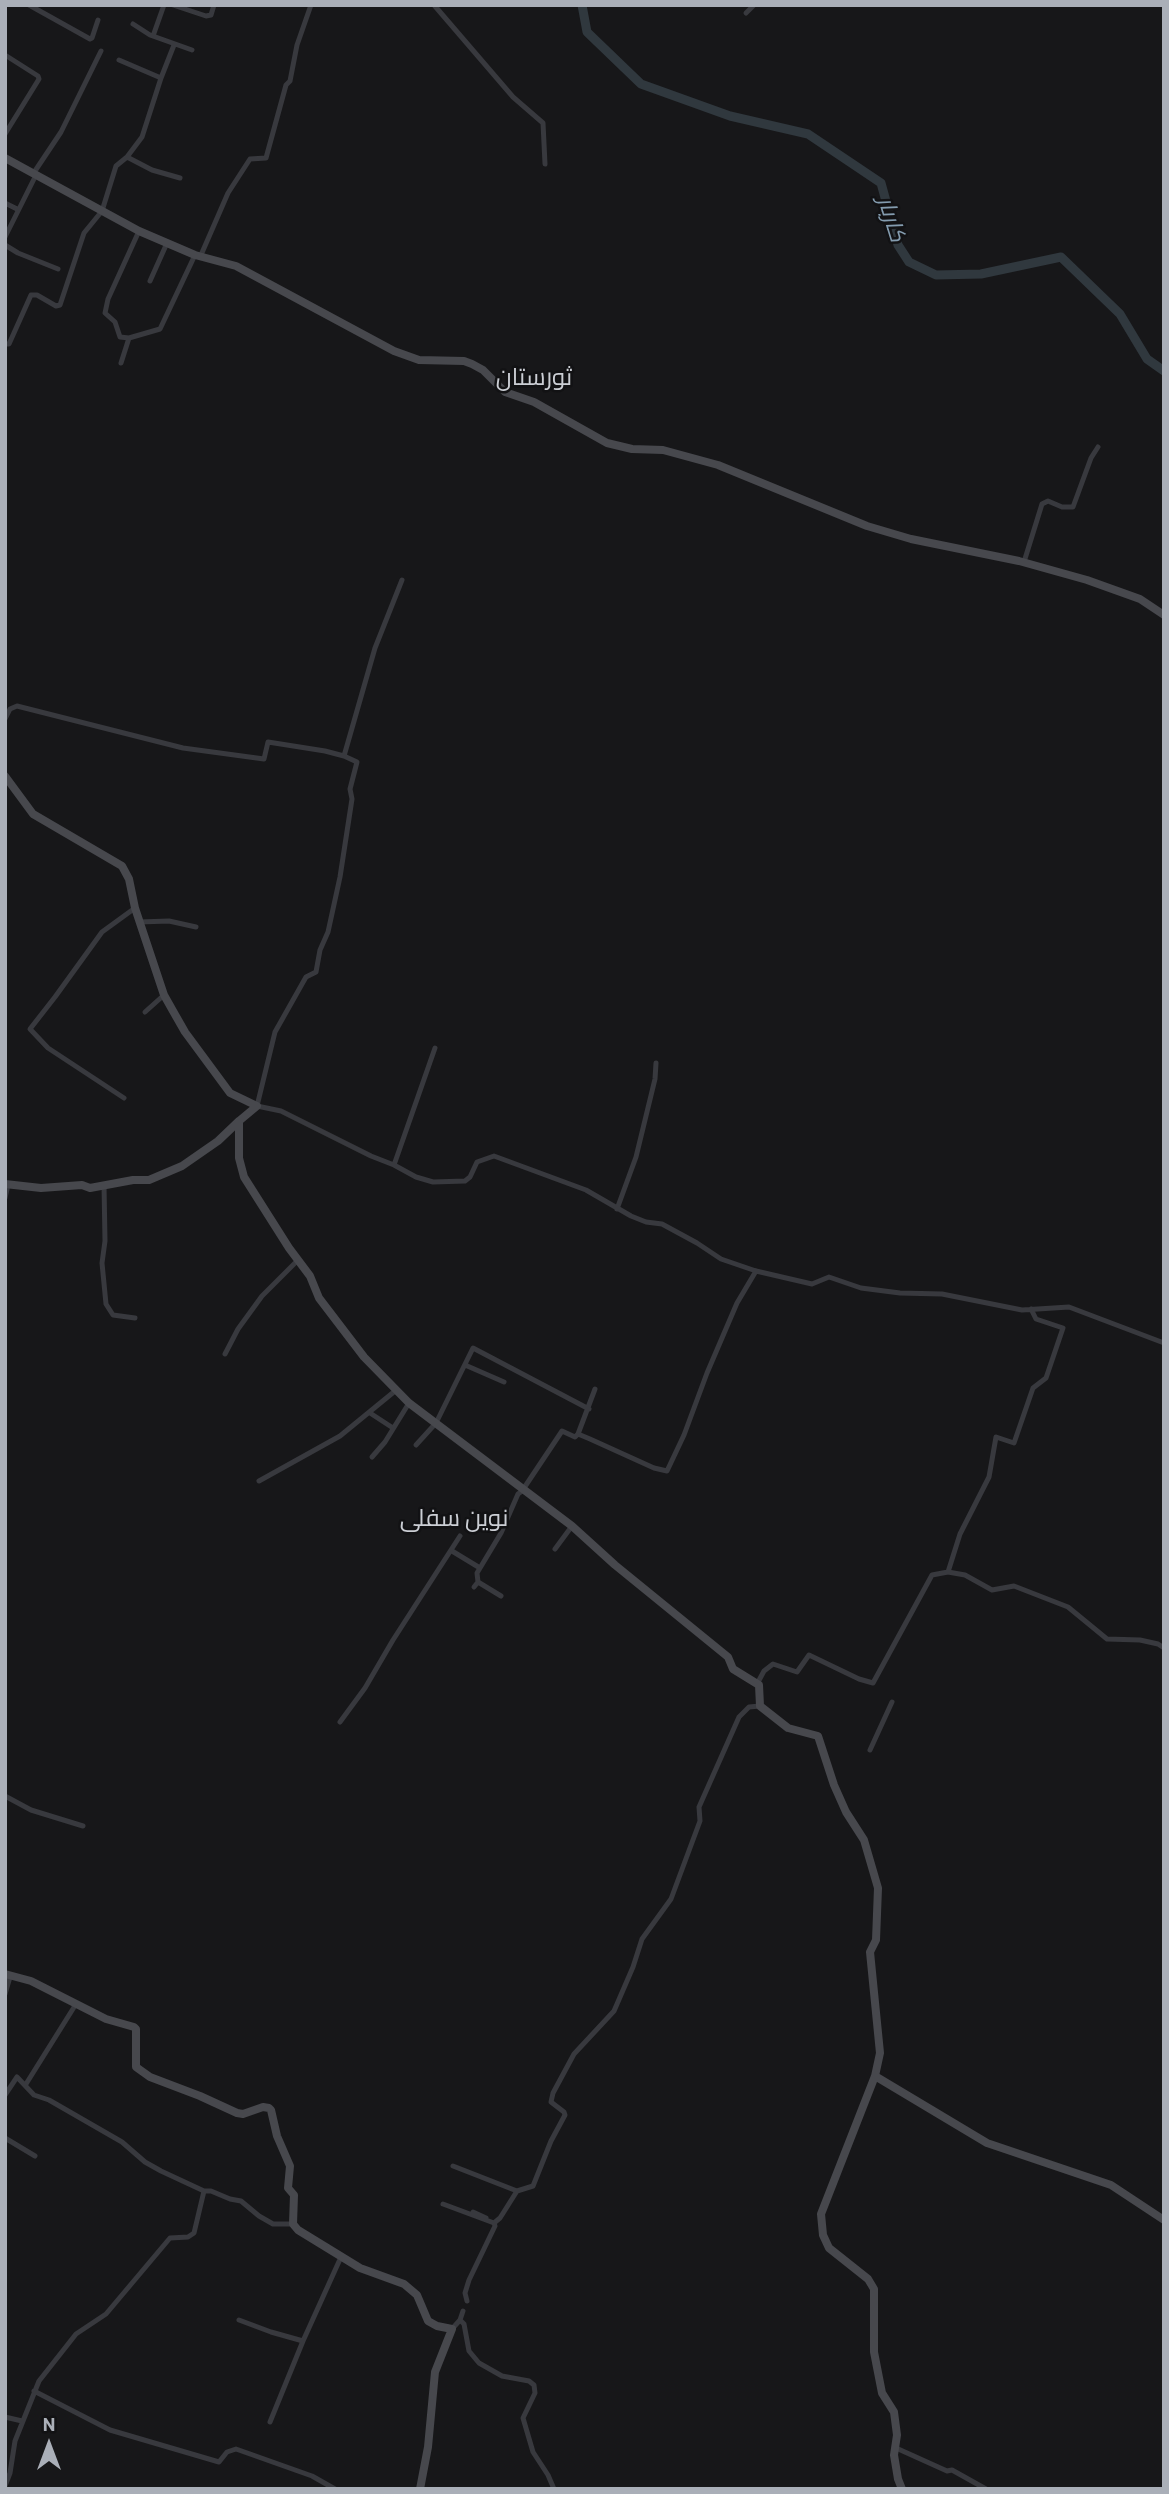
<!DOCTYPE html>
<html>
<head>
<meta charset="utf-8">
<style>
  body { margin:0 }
  #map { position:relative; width:1169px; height:2494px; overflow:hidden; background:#171719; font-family:Barlow,sans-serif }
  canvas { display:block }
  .frame { position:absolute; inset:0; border:7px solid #aaafb8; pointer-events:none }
  .north { position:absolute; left:14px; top:2410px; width:70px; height:70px; -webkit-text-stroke:5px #121214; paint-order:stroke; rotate:0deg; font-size:19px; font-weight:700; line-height:28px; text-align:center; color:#aaafb8 }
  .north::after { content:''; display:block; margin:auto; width:24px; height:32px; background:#aaafb8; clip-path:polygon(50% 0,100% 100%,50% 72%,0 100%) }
</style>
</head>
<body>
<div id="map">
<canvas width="1169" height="2494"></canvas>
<div class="frame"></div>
<div class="north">N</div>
</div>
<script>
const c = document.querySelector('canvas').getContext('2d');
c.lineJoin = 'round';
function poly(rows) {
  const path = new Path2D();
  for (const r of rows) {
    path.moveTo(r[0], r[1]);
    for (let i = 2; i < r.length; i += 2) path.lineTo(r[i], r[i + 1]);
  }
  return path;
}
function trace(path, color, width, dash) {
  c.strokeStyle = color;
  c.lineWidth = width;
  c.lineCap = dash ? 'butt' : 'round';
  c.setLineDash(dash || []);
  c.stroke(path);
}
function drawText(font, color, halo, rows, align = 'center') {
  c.font = font + ' Barlow,Cairo,sans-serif';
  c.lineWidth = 5;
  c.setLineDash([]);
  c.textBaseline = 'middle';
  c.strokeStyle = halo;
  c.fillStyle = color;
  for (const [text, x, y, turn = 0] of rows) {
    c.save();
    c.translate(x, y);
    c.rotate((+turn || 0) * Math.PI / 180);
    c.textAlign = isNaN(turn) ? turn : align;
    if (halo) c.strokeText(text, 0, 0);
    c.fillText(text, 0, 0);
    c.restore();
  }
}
trace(poly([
  [582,5,587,32,641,84,730,116,808,134,881,183,898,245,909,262,936,275,981,274,1061,257,1120,314,1147,359,1164,371]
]), '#30383e', 9);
trace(poly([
  [29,5,90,39,92,38,98,20],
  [173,5,206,16,211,15,214,5],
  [434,5,513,97,543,123,545,164],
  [746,13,754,5],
  [133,24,150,35,192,50],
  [153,36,164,5],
  [5,55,38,76,39,79,5,134],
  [119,60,161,78],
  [127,157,152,170,180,178],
  [33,174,61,132,101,51],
  [5,203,17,209],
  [5,237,36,175],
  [5,245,18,253,58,269],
  [201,255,228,193,250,159,266,158,286,85,290,81,297,45,311,5],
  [150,281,167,243],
  [129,338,120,337,115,322,105,313,108,299,139,231],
  [5,344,9,344,31,295,37,295,56,306,60,305,84,233,102,211,116,166,127,157,142,137,161,78,174,45],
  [121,363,129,338,160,329,195,255],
  [1024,562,1042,504,1048,501,1062,507,1073,507,1091,458,1098,447],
  [402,580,375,648,344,756,357,762,350,789,352,799,340,877,328,932,320,950,316,972,306,977,275,1032,257,1106,281,1111,371,1156,394,1165,416,1177,433,1182,465,1181,470,1177,477,1162,494,1156,586,1190,631,1216,646,1222,662,1224,697,1243,721,1259,756,1271,812,1284,829,1277,861,1288,900,1293,942,1294,1022,1310,1069,1307,1164,1343],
  [5,719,10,709,17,706,183,748,264,759,268,742,325,751,344,756],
  [139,922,169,921,196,927],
  [145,1012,164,995],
  [124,1098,48,1048,30,1029,55,997,102,932,135,908],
  [394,1165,435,1048],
  [104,1185,105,1241,102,1263,106,1304,113,1315,135,1318],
  [5,1198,8,1185],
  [617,1209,636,1157,655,1079,656,1063],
  [225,1354,238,1329,262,1296,298,1260],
  [465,1365,504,1382],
  [370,1413,393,1428],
  [578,1434,595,1389],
  [416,1445,436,1423,473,1348,589,1409],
  [372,1457,385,1442,409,1403],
  [259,1481,340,1436,395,1391],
  [555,1549,572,1526],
  [452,1551,480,1568],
  [948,1572,960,1534,989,1477,996,1437,1014,1443,1033,1388,1046,1378,1063,1328,1036,1319,1031,1309],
  [478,1582,501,1596],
  [474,1587,478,1582,477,1573,501,1533,518,1494,522,1491,562,1431,575,1437,578,1434,590,1439,654,1468,667,1471,684,1435,707,1373,737,1303,756,1271],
  [757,1684,764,1671,773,1664,797,1672,809,1655,859,1679,873,1683,932,1575,948,1572,965,1575,992,1590,1014,1586,1068,1607,1107,1639,1140,1640,1158,1644,1164,1648],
  [340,1722,365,1688,393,1640,460,1536],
  [870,1750,892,1702],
  [5,1796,31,1810,83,1826],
  [5,1994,10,1977],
  [26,2084,76,2004],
  [5,2095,17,2077,34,2095,49,2100,122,2142,145,2162,161,2171,204,2191],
  [5,2138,35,2156],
  [453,2166,517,2191],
  [443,2204,494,2223],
  [473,2212,486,2218],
  [467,2301,465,2293,469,2280,495,2226,494,2223,500,2218,517,2191,533,2186,551,2141,565,2115,564,2112,551,2102,553,2093,574,2054,614,2011,633,1967,642,1939,671,1899,700,1821,699,1807,739,1717,749,1707,760,1706],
  [239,2320,271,2332,303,2341],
  [460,2320,464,2324,469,2351,479,2363,502,2376,529,2381,534,2385,535,2393,523,2418,533,2452,548,2475,554,2489],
  [452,2329,460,2320,463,2311],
  [34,2391,110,2430,219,2462,227,2452,236,2449,312,2476,335,2489],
  [5,2417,22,2421],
  [270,2422,303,2341,341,2257],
  [896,2448,947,2471,952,2470,986,2489],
  [5,2486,10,2473,15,2441,39,2381,76,2334,106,2314,170,2238,188,2237,194,2233,204,2191,211,2191,230,2199,241,2201,259,2216,273,2224,293,2224]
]), '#38393e', 5);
trace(poly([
  [5,158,139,231,195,255,236,266,394,351,419,360,464,361,472,364,483,370,505,392,534,402,607,443,632,449,663,450,718,465,867,526,911,539,1019,561,1087,580,1140,599,1164,615],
  [5,776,33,814,122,866,129,879,135,908,164,995,173,1011,185,1032,230,1093,257,1106,239,1121,239,1158,244,1177,289,1248,310,1276,319,1298,364,1357,409,1403,572,1526,615,1565,728,1657,733,1669,759,1685,760,1706,788,1728,818,1736,834,1785,846,1812,864,1840,878,1888,876,1940,870,1952,880,2053,875,2076,821,2214,823,2235,829,2248,868,2279,874,2289,874,2352,882,2393,894,2412,897,2435,894,2455,898,2479,902,2489],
  [5,1184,41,1188,82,1185,90,1188,133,1180,149,1180,182,1166,218,1141,239,1121],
  [5,1974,31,1981,106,2019,134,2027,136,2029,136,2067,150,2077,200,2096,237,2113,243,2114,263,2107,269,2108,271,2110,277,2136,290,2166,288,2188,294,2195,293,2224,298,2230,360,2268,404,2284,417,2295,428,2321,437,2326,452,2329,435,2372,428,2447,420,2489],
  [875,2076,987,2143,1111,2185,1164,2220]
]), '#47484d', 8);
drawText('italic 23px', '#849caf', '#121214', [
  ["کاربار",892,219,73]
]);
drawText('24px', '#cbced4', '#121214', [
  ["ثورستان",534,377],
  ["نوین سفلى",454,1518]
]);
</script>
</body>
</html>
